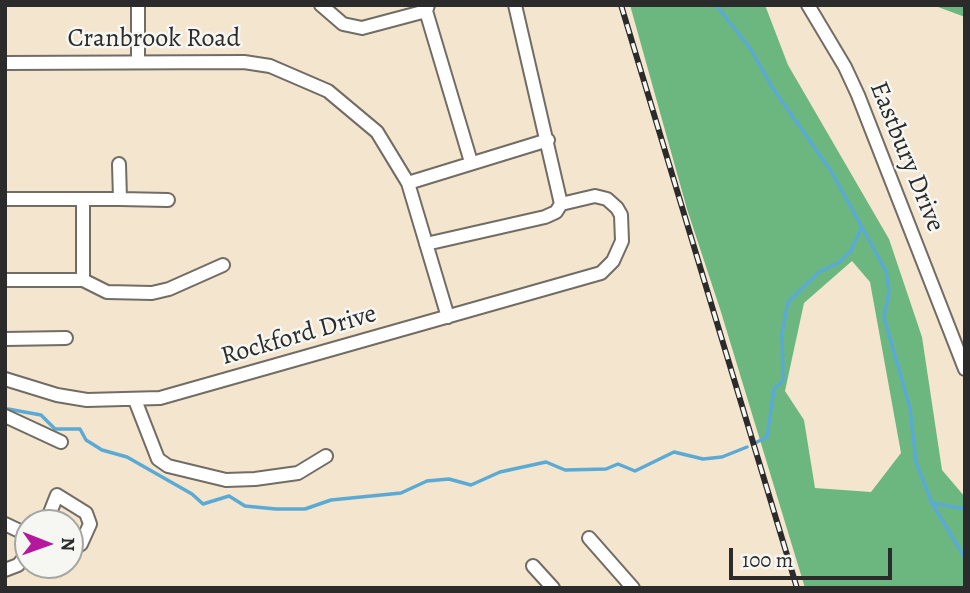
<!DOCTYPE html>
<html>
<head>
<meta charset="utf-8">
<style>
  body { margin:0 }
  #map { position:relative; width:970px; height:593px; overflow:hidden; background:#f4e5cf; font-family:Alegreya,serif }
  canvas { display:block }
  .frame { position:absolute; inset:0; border:7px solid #2b2b2b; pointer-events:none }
  .north { position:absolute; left:14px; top:509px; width:70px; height:70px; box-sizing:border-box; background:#f6f6f2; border:2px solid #a5a5a2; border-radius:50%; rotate:91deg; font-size:19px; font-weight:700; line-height:28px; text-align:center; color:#2b2b2b }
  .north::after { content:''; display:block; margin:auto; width:24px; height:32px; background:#b5179e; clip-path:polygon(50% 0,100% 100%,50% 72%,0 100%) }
  .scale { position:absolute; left:729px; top:548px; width:163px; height:32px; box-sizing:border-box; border:4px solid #2b2b2b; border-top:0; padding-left:9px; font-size:21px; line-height:24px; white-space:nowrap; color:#2b2b2b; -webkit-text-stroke:5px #f6f6f2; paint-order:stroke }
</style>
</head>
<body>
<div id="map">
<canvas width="970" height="593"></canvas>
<div class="frame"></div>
<div class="north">N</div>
<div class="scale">100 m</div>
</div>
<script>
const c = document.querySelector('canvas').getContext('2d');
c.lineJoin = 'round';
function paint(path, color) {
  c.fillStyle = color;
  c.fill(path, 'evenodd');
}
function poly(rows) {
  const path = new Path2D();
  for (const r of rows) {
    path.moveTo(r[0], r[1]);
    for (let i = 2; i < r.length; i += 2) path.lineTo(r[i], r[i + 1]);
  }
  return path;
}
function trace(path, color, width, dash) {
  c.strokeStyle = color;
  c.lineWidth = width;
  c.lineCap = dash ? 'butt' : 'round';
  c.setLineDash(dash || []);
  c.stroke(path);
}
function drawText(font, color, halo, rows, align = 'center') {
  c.font = font + ' Alegreya,serif';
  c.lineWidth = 5;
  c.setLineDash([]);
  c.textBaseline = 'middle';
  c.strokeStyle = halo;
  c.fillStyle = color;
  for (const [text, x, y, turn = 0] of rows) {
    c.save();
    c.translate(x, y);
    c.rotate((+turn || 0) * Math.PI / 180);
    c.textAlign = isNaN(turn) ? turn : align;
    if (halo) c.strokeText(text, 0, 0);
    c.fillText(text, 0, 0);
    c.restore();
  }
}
paint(poly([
  [630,5,765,5,788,65,889,239,922,337,942,470,965,497,965,588,805,588,721,312,687,209],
  [852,261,870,282,901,453,871,492,815,488,804,420,785,391,804,303],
  [936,5,965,5,965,17,938,7]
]), '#6cb780');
trace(poly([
  [716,5,750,48,772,87,831,171,886,271,889,291,884,317,910,408,916,462,932,503,965,558],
  [8,409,41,415,55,429,80,429,86,440,102,450,127,457,192,494,203,504,229,496,245,506,276,509,305,509,331,500,401,493,427,481,449,479,471,485,500,472,546,462,565,470,606,469,618,464,635,471,674,452,703,459,722,457,747,447],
  [757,442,767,437,774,389,783,381,782,333,788,302,819,272,838,263,851,251,862,226],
  [932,503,965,509]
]), '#5baad5', 3.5);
const minor = poly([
  [138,5,138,61],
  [321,5,343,24,362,28,426,11],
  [428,5,426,11,471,162],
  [808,5,845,67,858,95,965,369],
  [5,63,244,62,270,66,328,91,377,132,408,183,448,317],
  [408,183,548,140],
  [5,199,120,199,119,164],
  [120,199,168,200],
  [426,244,545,217,556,212,561,204,515,5],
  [5,280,83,280,107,292,152,293,169,289,223,265],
  [83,280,83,199],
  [5,339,66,338],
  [5,379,57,395,87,400,160,398,601,273,613,261,622,241,621,215,617,208,607,199,595,196,561,204],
  [135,400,158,459,168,466,226,480,255,479,298,473,326,456],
  [5,416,61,442],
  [46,523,57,495,86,513,90,524,81,544,70,551],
  [5,524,28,535],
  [589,538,633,588],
  [533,566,553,588],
  [5,570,18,565,28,553]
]);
trace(minor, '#716c64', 16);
trace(minor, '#fff', 12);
const rail = poly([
  [621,5,797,588]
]);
trace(rail, '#2b2b2b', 6);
trace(rail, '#f6f6f2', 3.5, [10]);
drawText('26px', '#2b2b2b', '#f6f6f2', [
  ["Cranbrook Road",154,40],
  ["Eastbury Drive",906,157,68],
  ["Rockford Drive",299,336,-16]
]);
</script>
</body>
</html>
